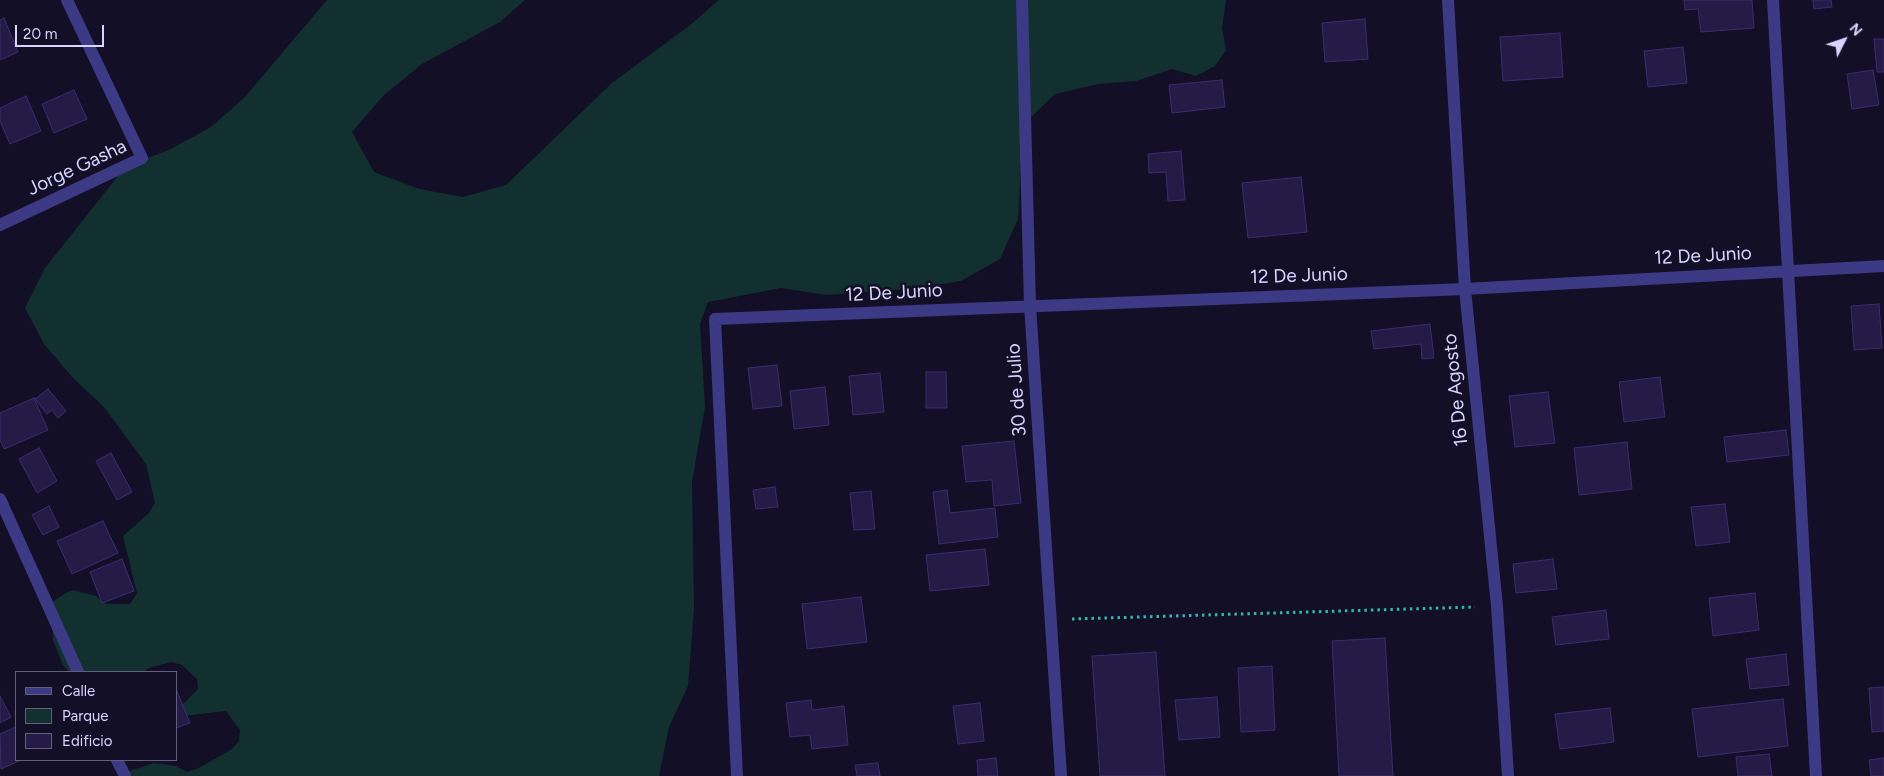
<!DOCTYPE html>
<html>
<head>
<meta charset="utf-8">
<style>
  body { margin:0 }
  #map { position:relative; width:1884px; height:776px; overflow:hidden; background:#130f26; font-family:Figtree,sans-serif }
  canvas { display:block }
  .legend { position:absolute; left:15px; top:671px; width:162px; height:90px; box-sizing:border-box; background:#130f26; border:1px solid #625e7d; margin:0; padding:6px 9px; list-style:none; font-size:15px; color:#d9d4ff }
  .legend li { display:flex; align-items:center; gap:10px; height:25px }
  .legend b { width:25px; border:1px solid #625e7d }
  .north { position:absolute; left:1819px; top:15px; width:50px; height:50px; -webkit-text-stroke:4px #130f26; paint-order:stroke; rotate:49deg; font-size:14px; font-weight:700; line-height:20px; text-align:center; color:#d9d4ff }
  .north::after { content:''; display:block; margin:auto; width:18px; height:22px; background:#d9d4ff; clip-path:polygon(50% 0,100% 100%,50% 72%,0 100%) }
  .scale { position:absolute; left:15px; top:25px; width:89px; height:22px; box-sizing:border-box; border:2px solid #d9d4ff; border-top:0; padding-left:6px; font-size:15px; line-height:18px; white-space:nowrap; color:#d9d4ff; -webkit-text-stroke:4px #130f26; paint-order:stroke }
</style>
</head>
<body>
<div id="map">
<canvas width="1884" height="776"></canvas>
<ul class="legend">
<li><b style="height:6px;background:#3d3a85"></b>Calle</li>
<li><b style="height:14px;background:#12302f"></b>Parque</li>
<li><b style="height:14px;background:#241b47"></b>Edificio</li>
</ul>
<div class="north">N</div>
<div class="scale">20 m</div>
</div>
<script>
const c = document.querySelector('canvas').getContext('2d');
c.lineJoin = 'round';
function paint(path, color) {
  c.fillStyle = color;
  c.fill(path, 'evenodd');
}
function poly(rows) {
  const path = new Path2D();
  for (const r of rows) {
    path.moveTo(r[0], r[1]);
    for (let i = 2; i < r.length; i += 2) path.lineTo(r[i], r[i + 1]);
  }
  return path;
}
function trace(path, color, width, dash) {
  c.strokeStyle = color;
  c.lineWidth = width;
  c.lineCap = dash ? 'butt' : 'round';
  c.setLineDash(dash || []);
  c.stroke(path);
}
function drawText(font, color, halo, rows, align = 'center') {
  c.font = font + ' Figtree,sans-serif';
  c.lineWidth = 5;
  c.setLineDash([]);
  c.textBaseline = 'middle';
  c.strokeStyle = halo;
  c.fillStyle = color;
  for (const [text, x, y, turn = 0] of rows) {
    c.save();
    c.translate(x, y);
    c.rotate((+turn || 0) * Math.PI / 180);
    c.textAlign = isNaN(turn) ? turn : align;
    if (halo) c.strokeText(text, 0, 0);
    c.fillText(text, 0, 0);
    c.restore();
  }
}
paint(poly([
  [327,0,525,0,500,22,422,64,384,95,352,132,374,172,419,189,463,197,506,185,612,83,689,26,719,0,1226,0,1222,28,1226,50,1215,66,1196,76,1172,69,1136,81,1098,84,1055,94,1023,125,1018,219,1000,259,961,281,917,288,827,295,781,288,708,302,700,324,705,407,692,482,694,608,688,686,669,727,659,776,124,776,129,771,154,763,176,766,187,772,199,768,232,749,239,741,240,730,226,711,184,716,182,705,198,689,197,679,182,665,171,662,149,668,143,672,69,672,63,665,53,640,51,603,64,594,73,590,96,596,106,604,130,604,137,593,123,536,148,514,155,503,146,464,104,407,73,378,44,344,25,308,45,268,125,167,171,149,211,127,244,98]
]), '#12302f');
const building = poly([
  [1684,0,1752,0,1754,28,1701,32,1698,9,1685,10,1684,0],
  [1813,0,1831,0,1832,7,1814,9,1813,0],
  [4,18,18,52,0,60,0,20,4,18],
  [1365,19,1368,59,1325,62,1322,23,1365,19],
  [1560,33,1563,77,1503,81,1500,37,1560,33],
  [1874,39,1884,39,1884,72,1877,72,1874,39],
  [1683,47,1687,83,1648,87,1644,51,1683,47],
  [1873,70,1879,105,1852,109,1847,74,1873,70],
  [1222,80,1225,107,1172,113,1169,85,1222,80],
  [74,90,87,119,54,133,42,104,74,90],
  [26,96,41,131,10,144,0,121,0,108,26,96],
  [1181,151,1185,200,1168,201,1166,172,1149,173,1148,154,1181,151],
  [1301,177,1307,232,1248,238,1242,183,1301,177],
  [1879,304,1882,348,1854,350,1851,306,1879,304],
  [1430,324,1434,358,1422,359,1421,344,1374,349,1371,331,1430,324],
  [777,365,782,406,753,409,748,368,777,365],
  [926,372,946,372,947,408,926,408,926,372],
  [880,373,884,412,853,415,849,376,880,373],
  [1660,377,1665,417,1624,422,1619,382,1660,377],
  [825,387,829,425,794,429,790,391,825,387],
  [48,389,66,411,58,418,52,410,47,414,35,399,48,389],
  [1548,392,1555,443,1515,447,1509,396,1548,392],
  [34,398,48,430,4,449,0,440,0,413,34,398],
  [1786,430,1789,455,1727,462,1724,437,1786,430],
  [1014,441,1021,503,994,506,992,480,966,482,962,446,1014,441],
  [1627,442,1632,489,1579,495,1574,448,1627,442],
  [39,448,57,481,37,493,19,459,39,448],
  [111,453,132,492,117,500,96,461,111,453],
  [775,487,778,507,756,509,753,490,775,487],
  [947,490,950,513,995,508,998,537,939,544,933,492,947,490],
  [871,491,875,529,854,530,850,493,871,491],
  [1725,504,1730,542,1696,546,1691,507,1725,504],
  [49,506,59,527,43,535,32,515,49,506],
  [103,521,118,553,72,574,57,541,103,521],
  [985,549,989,585,930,591,926,555,985,549],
  [122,559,134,591,102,603,90,572,122,559],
  [1553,559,1557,589,1516,593,1513,564,1553,559],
  [1755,593,1759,630,1713,636,1709,598,1755,593],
  [861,597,867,642,807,649,802,604,861,597],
  [1606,610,1609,639,1556,645,1552,617,1606,610],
  [1385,638,1393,776,1339,776,1332,641,1385,638],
  [1156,652,1165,776,1100,776,1092,656,1156,652],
  [1786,654,1789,685,1750,689,1746,659,1786,654],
  [1272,666,1275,730,1241,732,1238,668,1272,666],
  [1884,687,1884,731,1872,732,1869,688,1884,687],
  [176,689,190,723,176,728,176,689],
  [0,696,11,717,0,723,0,696],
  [1217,697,1220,737,1179,740,1175,700,1217,697],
  [1783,699,1788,746,1698,757,1692,709,1783,699],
  [811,700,812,710,844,706,848,745,812,749,810,735,790,737,786,703,811,700],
  [980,703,984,741,958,744,953,706,980,703],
  [1610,708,1614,742,1560,749,1555,714,1610,708],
  [16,727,16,760,21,760,1,769,0,734,16,727],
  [1769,754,1772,776,1738,776,1736,757,1769,754],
  [996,758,998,776,978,776,977,760,996,758],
  [1884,758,1884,776,1871,776,1869,760,1884,758],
  [878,763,880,776,857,776,855,765,878,763]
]);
paint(building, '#241b47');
trace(building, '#3b2d73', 1);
trace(poly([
  [1072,619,1475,607]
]), '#2fb8b0', 3, [2.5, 4]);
trace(poly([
  [1022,0,1030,305,1061,776],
  [1448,0,1465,289,1497,606,1508,776],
  [1773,0,1816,776],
  [0,225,142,158,67,0],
  [0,499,78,672],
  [117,760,125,776],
  [737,776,715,319,1465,289,1884,266]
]), '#3d3a85', 12);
drawText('19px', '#d9d4ff', '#130f26', [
  ["Jorge Gasha",77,168,-25],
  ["12 De Junio",1703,256,-3],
  ["12 De Junio",1299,276,-2],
  ["12 De Junio",894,293,-3],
  ["30 de Julio",1017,390,-94],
  ["16 De Agosto",1456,390,-96]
]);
</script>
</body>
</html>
